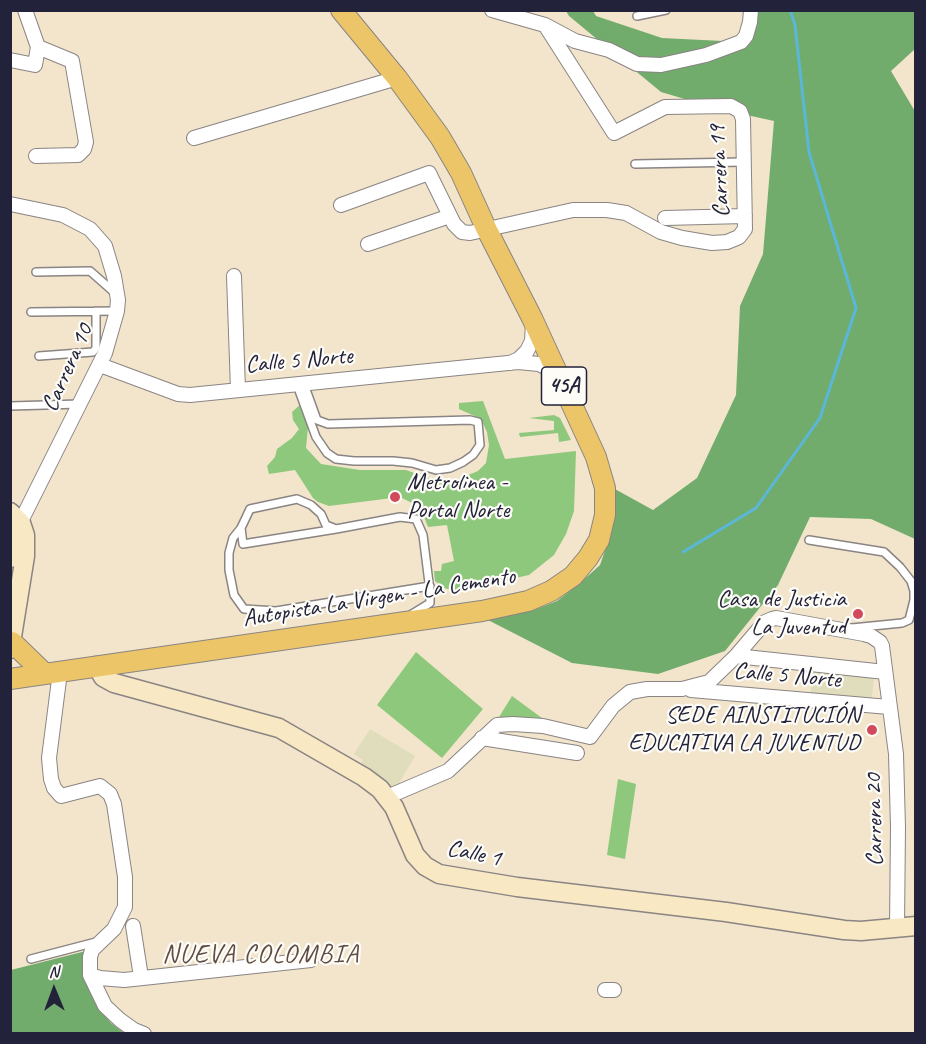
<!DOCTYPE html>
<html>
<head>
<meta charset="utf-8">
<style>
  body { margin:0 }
  #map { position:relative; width:926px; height:1044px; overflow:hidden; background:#f2e5cb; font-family:Caveat,sans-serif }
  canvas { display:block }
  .frame { position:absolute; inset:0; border:12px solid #22223b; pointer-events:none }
  .north { position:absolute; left:24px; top:960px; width:60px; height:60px; -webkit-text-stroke:4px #fdfcf7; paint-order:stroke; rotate:359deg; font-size:16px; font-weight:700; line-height:24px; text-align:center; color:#22223b }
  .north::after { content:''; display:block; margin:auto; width:21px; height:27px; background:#22223b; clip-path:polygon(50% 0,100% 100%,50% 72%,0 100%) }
</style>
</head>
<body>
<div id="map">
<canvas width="926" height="1044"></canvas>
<div class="frame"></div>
<div class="north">N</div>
</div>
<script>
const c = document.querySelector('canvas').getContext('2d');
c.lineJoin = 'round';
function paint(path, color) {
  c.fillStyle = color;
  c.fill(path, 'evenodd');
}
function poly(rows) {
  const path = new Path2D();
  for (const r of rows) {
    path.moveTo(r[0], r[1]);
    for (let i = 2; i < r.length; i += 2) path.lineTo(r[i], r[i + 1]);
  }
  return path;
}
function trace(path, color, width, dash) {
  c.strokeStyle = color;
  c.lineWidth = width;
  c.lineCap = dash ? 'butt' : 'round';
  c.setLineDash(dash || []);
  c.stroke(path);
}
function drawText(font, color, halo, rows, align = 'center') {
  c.font = font + ' Caveat,sans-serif';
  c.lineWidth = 4.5;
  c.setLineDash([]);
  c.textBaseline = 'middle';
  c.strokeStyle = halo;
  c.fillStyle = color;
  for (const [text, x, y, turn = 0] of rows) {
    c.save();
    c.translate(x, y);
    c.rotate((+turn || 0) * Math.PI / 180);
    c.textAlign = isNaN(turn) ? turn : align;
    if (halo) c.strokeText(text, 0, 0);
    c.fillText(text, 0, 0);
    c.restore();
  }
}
paint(poly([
  [813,672,874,678,871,705,810,698],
  [370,729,415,756,394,792,358,768,363,760,354,754]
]), '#dfddbb');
paint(poly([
  [483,401,505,459,576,451,574,511,566,534,554,555,529,575,456,591,444,588,435,581,434,571,441,571,442,564,454,561,447,525,428,527,420,507,400,497,329,506,318,502,313,498,295,470,269,474,267,466,275,457,277,449,292,438,299,429,293,420,292,412,303,402,308,427,306,448,321,464,360,470,406,470,446,484,478,471,486,463,489,445,487,432,481,419,459,409,459,403],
  [554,415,560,418,571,440,559,442,558,433,520,437,519,433,554,430,554,421,529,418],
  [416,652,483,709,442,758,377,705],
  [512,696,542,718,499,717],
  [618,779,636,784,625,859,607,855]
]), '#8ec87d');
paint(poly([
  [566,11,593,11,596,16,662,38,743,42,749,11,915,11,915,49,891,71,916,113,915,539,871,519,810,517,778,585,725,651,658,674,572,663,486,619,531,611,557,601,579,584,600,565,608,542,613,488,653,510,697,478,736,395,740,306,763,254,774,121,715,108,661,92,569,16],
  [86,951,85,981,100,1010,111,1023,124,1033,11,1034,11,970]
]), '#72ac6c');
trace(poly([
  [683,552,756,508,820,418,856,308,809,152,795,25,790,10]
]), '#5ab7d8', 3);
const lane = poly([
  [637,16,666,10],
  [635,164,743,162],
  [36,272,90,271,115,293],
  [31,312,117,311],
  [39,356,93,352,96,348,96,311],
  [297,385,316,437,327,453,336,459,354,461,393,461,412,463,436,470,450,468,463,462,473,455,480,445,478,422,470,420,328,424,317,420,304,384],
  [10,406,80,404],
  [241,528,233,538,229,553,229,570,234,595,244,609,276,611,430,586],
  [336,529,243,544,241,528,250,509,297,499,311,505,321,514,326,525,336,529,400,517,416,519,423,535,430,591,430,603,412,614],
  [809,540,884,552,900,567,911,581,914,591,914,600,909,620,902,623,852,628],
  [31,959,96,942]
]);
const street = poly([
  [492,10,545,25,575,41,609,50,637,64,661,65,706,55,741,42,746,36,750,22,751,10],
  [10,60,35,65,38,47,25,10],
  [194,138,397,78],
  [36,156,78,155,84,149,86,142,72,61,38,47],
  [10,204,63,215,90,229,105,246,114,276,118,300,117,311,105,353,16,531],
  [341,205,429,173,454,224,462,232,470,233,573,210,607,210,626,213,661,232,682,238,712,243,727,242,739,237,745,229,743,119,740,111,731,106,665,107,614,133,545,25],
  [665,218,745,216],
  [368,244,450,216],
  [234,276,238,390],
  [510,363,519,359,527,351,532,341,533,323],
  [100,365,178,394,190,395,518,362,539,364,557,373],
  [736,656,885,672],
  [60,672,49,758,51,779,54,788,61,796,100,786,110,794,114,804,125,877,125,907,114,929,92,950,90,957,90,975,105,1006,120,1020,134,1030,144,1034],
  [691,690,889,707],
  [482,738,577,753],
  [387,797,448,771,497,725,513,724,543,726,590,737,613,706,630,692,647,689,682,689,709,682,736,656,765,622,772,619,776,618,864,634,871,636,880,642,882,646,896,754,898,827,897,928],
  [133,926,141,977],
  [90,975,100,978,124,980,311,960],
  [605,990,614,990]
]);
const secondary = poly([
  [10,512,21,523,25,535,25,556,10,649],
  [10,536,12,543,10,558],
  [97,666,103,677,114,683,279,728,364,777,380,789,394,807,415,855,425,866,439,874,517,887,726,912,844,930,861,931,916,926]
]);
const primary = poly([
  [12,642,45,674],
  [10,679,482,611,528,601,551,591,573,576,588,558,599,540,605,515,605,488,596,457,532,318,486,228,461,173,440,137,397,78,341,10]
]);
trace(lane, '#8a8483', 10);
trace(street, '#8a8483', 16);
trace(secondary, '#8a8483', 21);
trace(primary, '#8a8483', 22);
trace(lane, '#fff', 7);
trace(street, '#fff', 14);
trace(secondary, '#f8e8c3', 18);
trace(primary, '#edc569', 20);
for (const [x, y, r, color] of [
  [395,497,6,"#d1495b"],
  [858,614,6,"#d1495b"],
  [872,730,6,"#d1495b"]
]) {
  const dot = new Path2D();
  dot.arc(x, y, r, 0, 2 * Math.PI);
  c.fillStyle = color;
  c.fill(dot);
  trace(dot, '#fdfcf7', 2);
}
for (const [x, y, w] of [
  [564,386,45]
]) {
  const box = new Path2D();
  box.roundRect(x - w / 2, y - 19, w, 38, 4.5);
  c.fillStyle = '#fdfcf7';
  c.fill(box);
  trace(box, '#22223b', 1.5);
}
drawText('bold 22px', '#22223b', null, [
  ["45A",564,386]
]);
drawText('24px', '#22223b', '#fdfcf7', [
  ["Carrera 19",720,171,-93],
  ["Calle 5 Norte",299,361,-5],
  ["Carrera 10",68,368,-66],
  ["Autopista La Virgen - La Cemento",379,598,-9],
  ["Calle 5 Norte",787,676,5],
  ["Carrera 20",875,820,-91],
  ["Calle 1",474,854,12]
]);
drawText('24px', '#22223b', '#fdfcf7', [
  ["Metrolinea -",407,483,"left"],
  ["Portal Norte",407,511,"left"],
  ["Casa de Justicia",846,600],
  ["La Juventud",846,628],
  ["SEDE AINSTITUCIÓN",860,716],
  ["EDUCATIVA LA JUVENTUD",860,744]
], 'right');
c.letterSpacing = '1.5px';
drawText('26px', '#614c45', '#fdfcf7', [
  ["NUEVA COLOMBIA",261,955]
]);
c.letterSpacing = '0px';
</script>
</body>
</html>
